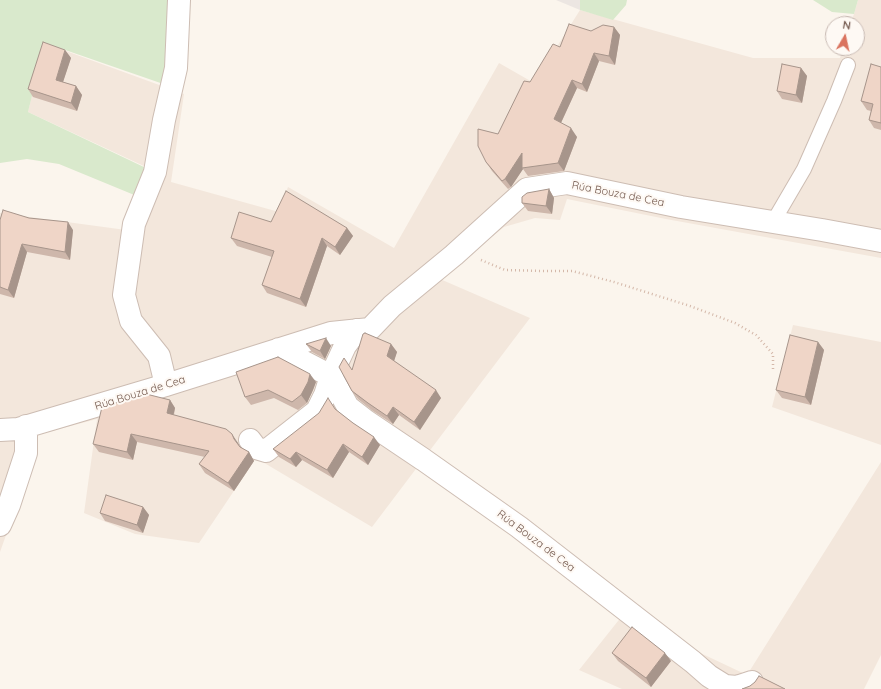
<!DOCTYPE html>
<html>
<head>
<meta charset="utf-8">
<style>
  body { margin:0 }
  #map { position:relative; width:881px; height:689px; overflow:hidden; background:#fbf5ed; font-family:Quicksand,sans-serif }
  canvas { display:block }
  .north { position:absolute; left:825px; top:16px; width:40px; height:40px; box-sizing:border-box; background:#fef9f4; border:1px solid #c8bab3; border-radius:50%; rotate:9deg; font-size:11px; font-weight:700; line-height:16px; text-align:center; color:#765c51 }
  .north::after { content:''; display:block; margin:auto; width:14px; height:18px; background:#da735e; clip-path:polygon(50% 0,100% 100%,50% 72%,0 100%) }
</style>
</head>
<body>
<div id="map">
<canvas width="881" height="689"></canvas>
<div class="north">N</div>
</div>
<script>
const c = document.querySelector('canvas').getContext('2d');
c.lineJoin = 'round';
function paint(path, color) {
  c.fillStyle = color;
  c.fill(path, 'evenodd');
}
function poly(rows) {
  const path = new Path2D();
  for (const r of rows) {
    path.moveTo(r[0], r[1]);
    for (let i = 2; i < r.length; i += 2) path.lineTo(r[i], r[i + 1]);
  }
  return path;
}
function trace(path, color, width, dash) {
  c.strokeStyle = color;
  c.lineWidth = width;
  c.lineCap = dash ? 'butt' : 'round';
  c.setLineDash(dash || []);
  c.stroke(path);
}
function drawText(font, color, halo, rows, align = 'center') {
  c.font = font + ' Quicksand,sans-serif';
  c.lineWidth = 4;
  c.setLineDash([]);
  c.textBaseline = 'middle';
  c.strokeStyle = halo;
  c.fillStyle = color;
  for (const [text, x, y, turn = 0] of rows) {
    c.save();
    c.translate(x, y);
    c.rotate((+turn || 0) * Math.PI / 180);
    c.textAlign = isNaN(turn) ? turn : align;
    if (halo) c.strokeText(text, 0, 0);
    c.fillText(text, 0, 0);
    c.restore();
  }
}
paint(poly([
  [858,0,881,0,881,258,666,219,567,199,560,220,535,218,504,227,440,279,530,318,372,527,256,458,199,543,135,534,84,513,97,419,33,436,26,479,0,552,0,213,126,230,146,167,28,112,44,43,184,94,171,182,279,212,288,187,394,248,499,63,534,83,580,10,753,58,840,58,843,48,857,48,857,24,851,24],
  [793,325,881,342,881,445,772,407],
  [881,462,881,655,864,689,622,689,579,670,622,616,747,675]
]), '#f3e7dc');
paint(poly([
  [556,0,580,0,580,10]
]), '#ece6e2');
paint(poly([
  [0,0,176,0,172,87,45,43,28,112,146,168,144,199,59,164,27,159,0,163],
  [580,0,627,0,626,5,613,20,580,10],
  [813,0,858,0,854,14,832,12]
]), '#d9e9cc');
const service = poly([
  [773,222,804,169,834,101,848,65]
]);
const minor = poly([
  [279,349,331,376,348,407,366,421,424,460,519,527,693,662,709,676,725,686,737,687,752,682],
  [166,385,159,356,131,321,124,295,134,224,155,172,164,120,176,68,179,0],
  [0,430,18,429,166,385,331,333,370,329,392,306,454,255,527,189,567,183,681,207,822,230,881,241],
  [250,440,256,448,266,451,317,411,325,395,331,376,345,346,357,330],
  [0,525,9,505,26,453,26,426]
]);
trace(service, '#cdbdb3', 16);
trace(minor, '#cdbdb3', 24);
trace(poly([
  [481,260,505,270,543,271,572,271,614,282,690,306,735,323,756,335,773,354,773,371]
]), '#d4b8a9', 2.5, [1, 3]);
trace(service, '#fff', 14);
trace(minor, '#fff', 22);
paint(poly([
  [614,27,620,35,615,65,599,61,587,92,577,88,561,123,577,137,564,171,528,176,523,169,511,187,508,189,492,171,486,162,498,134,530,82,560,47,591,31],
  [65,50,71,58,63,82,76,86,82,95,77,111,33,97,28,89],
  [881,67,881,130,874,128,869,120,871,111,867,110,861,101],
  [801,68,807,76,802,103,782,99,777,91],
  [549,189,554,198,552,214,528,211,522,203],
  [0,220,73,230,70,260,27,252,14,298,0,294],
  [271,222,347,228,353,236,340,255,327,246,306,307,267,293,262,285,272,257,237,246,231,238],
  [818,342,824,350,811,405,782,398,776,390],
  [306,344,331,346,325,359,312,352],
  [391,344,397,352,394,361,441,398,420,430,399,415,393,424,373,411,358,399,352,391,352,370],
  [278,357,316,382,313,390,307,403,298,410,274,398,251,405,245,397],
  [170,400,175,408,174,415,238,443,240,447,249,452,254,461,234,491,205,473,199,464,205,457,137,442,133,460,99,452,93,444],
  [335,409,380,445,368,465,349,452,333,478,302,460,296,467,279,457,273,449],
  [143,507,149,515,143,533,105,521,100,513],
  [612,653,671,661,651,687,618,661]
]), '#ceb7ab');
paint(poly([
  [614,27,620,35,615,65,609,56],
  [65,50,71,58,61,88,56,80],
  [594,53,599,61,587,92,582,84],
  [801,68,807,76,802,103,796,95],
  [572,80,577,88,559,127,554,119],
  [76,86,82,95,77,111,71,103],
  [571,128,577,137,564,171,558,163],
  [522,153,522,168,523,169,511,187,505,179],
  [549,189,554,198,552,214,546,206],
  [68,222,73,230,70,260,65,252],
  [347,228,353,236,340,255,335,247],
  [322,238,327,246,306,307,300,299],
  [22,244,27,252,14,298,8,290],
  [326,338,331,346,325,359,320,351],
  [818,342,824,350,811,405,805,397],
  [391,344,397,352,393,364,387,356],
  [310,374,316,382,313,390,307,403,301,395],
  [436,390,441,398,420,430,414,422],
  [170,400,175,408,172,421,167,413],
  [393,407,399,415,393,424,387,416],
  [131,434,137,442,133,460,127,452],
  [232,434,238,443,240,448,234,439],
  [374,437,380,445,368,465,362,457],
  [343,444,349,452,333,478,327,470],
  [249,452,254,461,234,491,228,483],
  [296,452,302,460,296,467,290,459],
  [143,507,149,515,143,533,137,525],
  [665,653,671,661,651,687,646,678]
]), '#a7958b');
const building = poly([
  [569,24,591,31,603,25,614,27,609,56,594,53,582,84,572,80,554,119,571,128,558,163,522,168,522,153,505,179,502,181,486,162,478,146,478,129,498,134,524,81,530,82,553,44,560,47,569,24],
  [43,42,65,50,56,80,76,86,71,103,28,89,43,42],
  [782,64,801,68,796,95,777,91,782,64],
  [871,64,881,67,881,123,869,120,873,104,861,101,871,64],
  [549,189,546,206,522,203,522,197,527,193,549,189],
  [286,191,347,228,335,247,322,238,300,299,262,285,274,251,231,238,239,212,271,222,286,191],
  [3,210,29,218,68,222,65,252,22,244,8,290,0,287,0,220,3,210],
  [365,333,391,344,387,356,436,390,414,422,393,407,387,416,368,403,352,391,339,367,344,358,352,370,363,334,365,333],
  [790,335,818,342,805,397,776,390,790,335],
  [326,338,320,351,306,344,326,338],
  [278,357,310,374,308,382,301,395,292,402,268,390,245,397,236,372,278,357],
  [146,394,170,400,167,413,226,429,232,434,234,439,240,447,249,452,228,483,199,464,209,451,131,434,127,452,93,444,102,407,146,394],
  [328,398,335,409,353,423,374,437,362,457,343,444,327,470,296,452,290,459,273,449,319,413,328,398],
  [106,495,143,507,137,525,100,513,106,495],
  [632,627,665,653,646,678,612,653,632,627],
  [759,676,785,689,742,689,750,686,755,682,759,676]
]);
paint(building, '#efd5c7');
trace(building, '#a7958b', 1);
drawText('11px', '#765c51', '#fef9f4', [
  ["Rúa Bouza de Cea",618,194,11],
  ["Rúa Bouza de Cea",140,393,-17],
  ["Rúa Bouza de Cea",536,541,37]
]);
</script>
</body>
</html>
